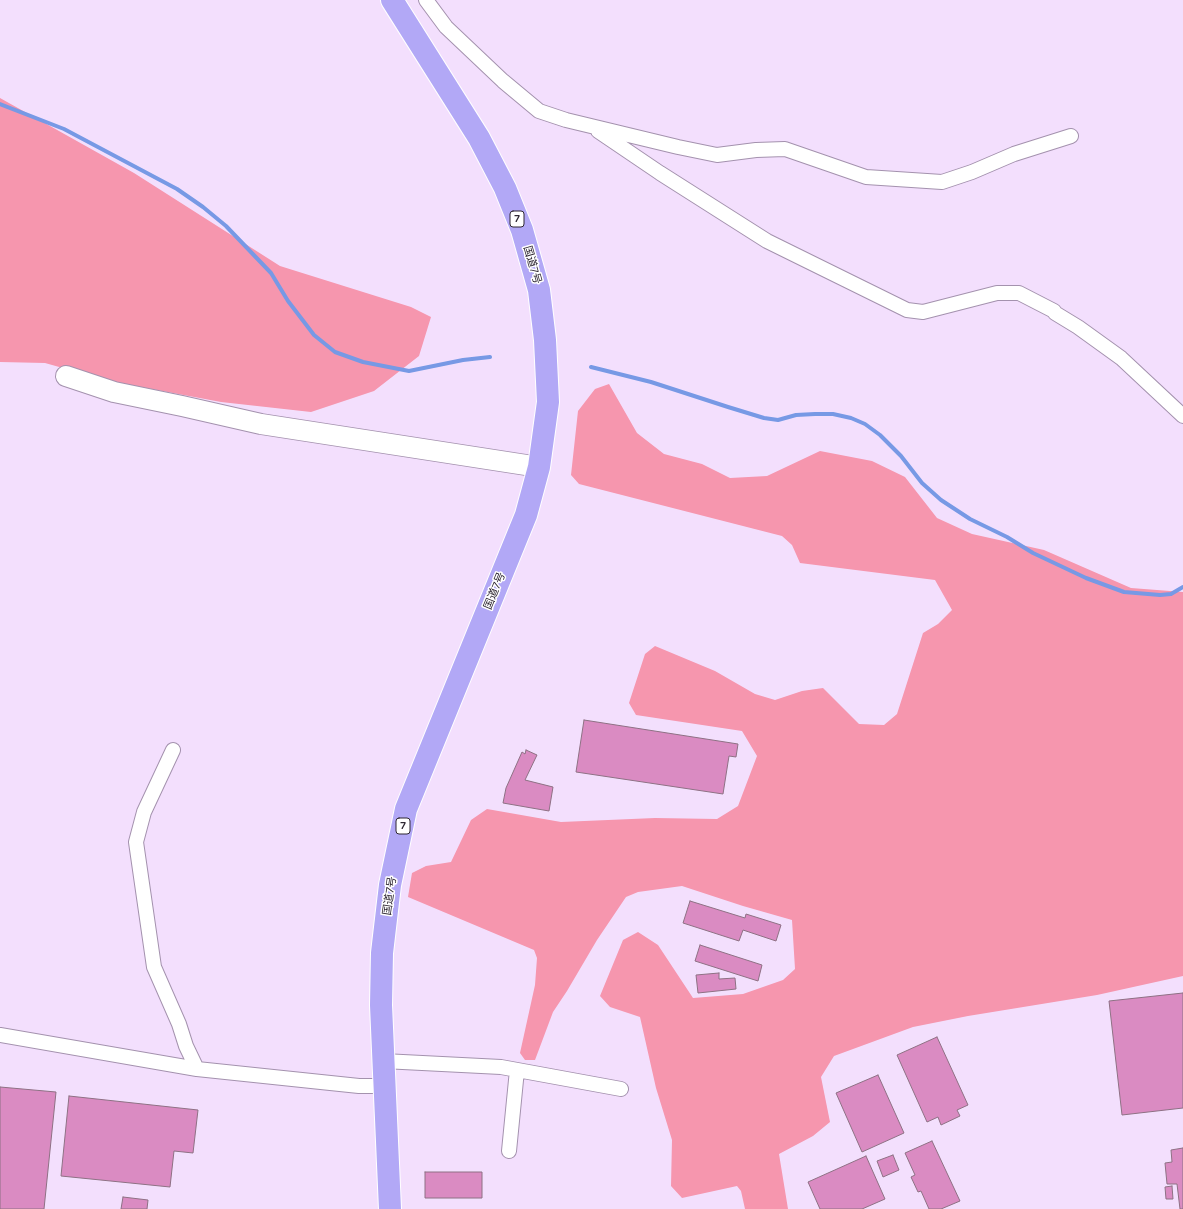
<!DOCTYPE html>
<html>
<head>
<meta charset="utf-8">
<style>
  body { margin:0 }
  canvas { display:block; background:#f3dffd }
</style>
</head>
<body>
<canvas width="1183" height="1209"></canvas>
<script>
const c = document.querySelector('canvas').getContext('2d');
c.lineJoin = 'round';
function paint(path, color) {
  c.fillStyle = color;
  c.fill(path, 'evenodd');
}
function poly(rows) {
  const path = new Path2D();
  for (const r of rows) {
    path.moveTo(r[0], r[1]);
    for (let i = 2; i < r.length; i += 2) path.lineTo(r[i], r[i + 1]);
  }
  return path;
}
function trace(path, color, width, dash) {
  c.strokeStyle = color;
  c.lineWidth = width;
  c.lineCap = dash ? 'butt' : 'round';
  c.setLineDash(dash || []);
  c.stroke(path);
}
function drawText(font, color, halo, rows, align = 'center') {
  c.font = font + ' "Space Grotesk","Noto Sans JP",sans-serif';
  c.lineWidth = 3;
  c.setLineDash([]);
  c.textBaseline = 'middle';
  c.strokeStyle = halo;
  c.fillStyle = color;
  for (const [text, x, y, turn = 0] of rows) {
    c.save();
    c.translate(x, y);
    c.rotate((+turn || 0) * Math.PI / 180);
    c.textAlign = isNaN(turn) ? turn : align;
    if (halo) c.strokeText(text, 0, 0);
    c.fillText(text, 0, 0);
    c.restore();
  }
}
paint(poly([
  [0,98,134,173,280,266,411,307,431,317,419,356,374,391,311,412,221,402,109,381,45,363,0,362],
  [609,384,637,433,664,454,702,464,730,478,767,476,820,451,872,461,905,477,937,518,972,534,1044,550,1131,588,1183,592,1183,976,1097,995,968,1016,913,1027,834,1056,821,1077,830,1122,813,1136,779,1154,788,1209,745,1209,741,1191,737,1186,682,1198,671,1186,672,1140,656,1088,640,1017,610,1007,600,996,623,940,638,932,658,945,693,998,743,994,783,980,795,969,792,920,743,906,682,886,638,892,626,897,597,940,567,991,553,1012,535,1060,525,1060,520,1053,535,985,537,958,534,950,408,897,412,873,426,866,451,862,471,820,487,809,561,822,655,818,717,819,738,806,757,756,742,731,636,715,629,703,645,654,655,646,715,671,755,694,775,700,802,691,823,688,859,724,884,725,897,714,923,633,938,624,952,610,935,580,800,563,792,545,782,536,579,484,571,475,578,411,595,389]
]), '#f696ae');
trace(poly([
  [0,104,64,129,177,189,203,207,226,226,271,273,288,301,314,335,335,352,363,362,409,371,463,360,490,357],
  [591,367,651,382,728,407,764,418,778,420,796,415,815,414,833,414,851,418,865,424,880,435,901,456,922,483,941,500,970,519,1007,537,1033,553,1086,578,1124,592,1160,595,1171,594,1183,587]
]), '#7799e5', 4);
const building = poly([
  [584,720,738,744,736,757,729,756,723,794,576,772,584,720],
  [526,750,537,755,525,780,553,787,549,811,503,803,506,788,522,752,525,754,526,750],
  [690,901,745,918,746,914,781,925,776,941,743,930,739,941,683,923,690,901],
  [700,945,762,965,758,981,695,961,700,945],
  [719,973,719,979,735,978,736,989,698,993,696,975,719,973],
  [1183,993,1183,1108,1122,1115,1109,1001,1183,993],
  [937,1037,968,1105,957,1110,960,1116,941,1125,938,1117,927,1122,897,1055,937,1037],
  [878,1075,904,1133,862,1152,836,1093,878,1075],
  [0,1087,56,1092,44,1209,0,1209,0,1087],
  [69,1096,198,1110,193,1153,174,1151,170,1187,61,1176,69,1096],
  [932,1141,960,1201,941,1209,929,1209,921,1191,918,1192,911,1177,915,1175,905,1153,932,1141],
  [1183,1148,1183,1209,1180,1209,1177,1184,1167,1184,1165,1163,1172,1162,1171,1150,1183,1148],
  [893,1155,899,1170,883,1177,877,1161,893,1155],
  [866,1156,885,1199,862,1209,820,1209,808,1182,866,1156],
  [425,1172,482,1172,482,1198,425,1198,425,1172],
  [1172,1186,1173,1199,1166,1199,1165,1187,1172,1186],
  [123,1197,148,1200,147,1209,121,1209,123,1197]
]);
paint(building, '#da8bc2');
trace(building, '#8e7184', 1);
const street = poly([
  [426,0,446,27,503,81,539,111,566,120,678,147,717,155,756,150,785,149,866,177,942,182,972,172,1014,154,1071,136],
  [598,131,660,173,767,241,907,310,923,312,997,293,1019,293,1054,311,1055,313,1078,327,1121,358,1183,416],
  [173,750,144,812,136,842,154,967,179,1024,186,1046,197,1069],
  [0,1035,197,1069,359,1086,384,1086],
  [383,1061,501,1067,621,1089],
  [509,1151,517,1070]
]);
const secondary = poly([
  [66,376,114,392,182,406,261,424,539,467]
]);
const highway = poly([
  [390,1209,381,1005,382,953,390,885,406,809,526,515,539,467,548,402,545,340,539,290,522,230,505,188,479,138,392,0]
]);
trace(street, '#a492ae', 16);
trace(secondary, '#a492ae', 22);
trace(highway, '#fff', 24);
trace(street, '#fff', 14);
trace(secondary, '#fff', 20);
trace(highway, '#b2a8f6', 22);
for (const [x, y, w] of [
  [517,219,14],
  [403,826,14]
]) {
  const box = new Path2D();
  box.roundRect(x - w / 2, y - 8, w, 16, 3);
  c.fillStyle = '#fff';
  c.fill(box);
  trace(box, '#2e2732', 1);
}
drawText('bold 10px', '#2e2732', null, [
  ["7",517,219],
  ["7",403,826]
]);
drawText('11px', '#2e2732', '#fff', [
  ["国道7号",532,265,74],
  ["国道7号",495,591,-68],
  ["国道7号",390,896,-82]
]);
</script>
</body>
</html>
